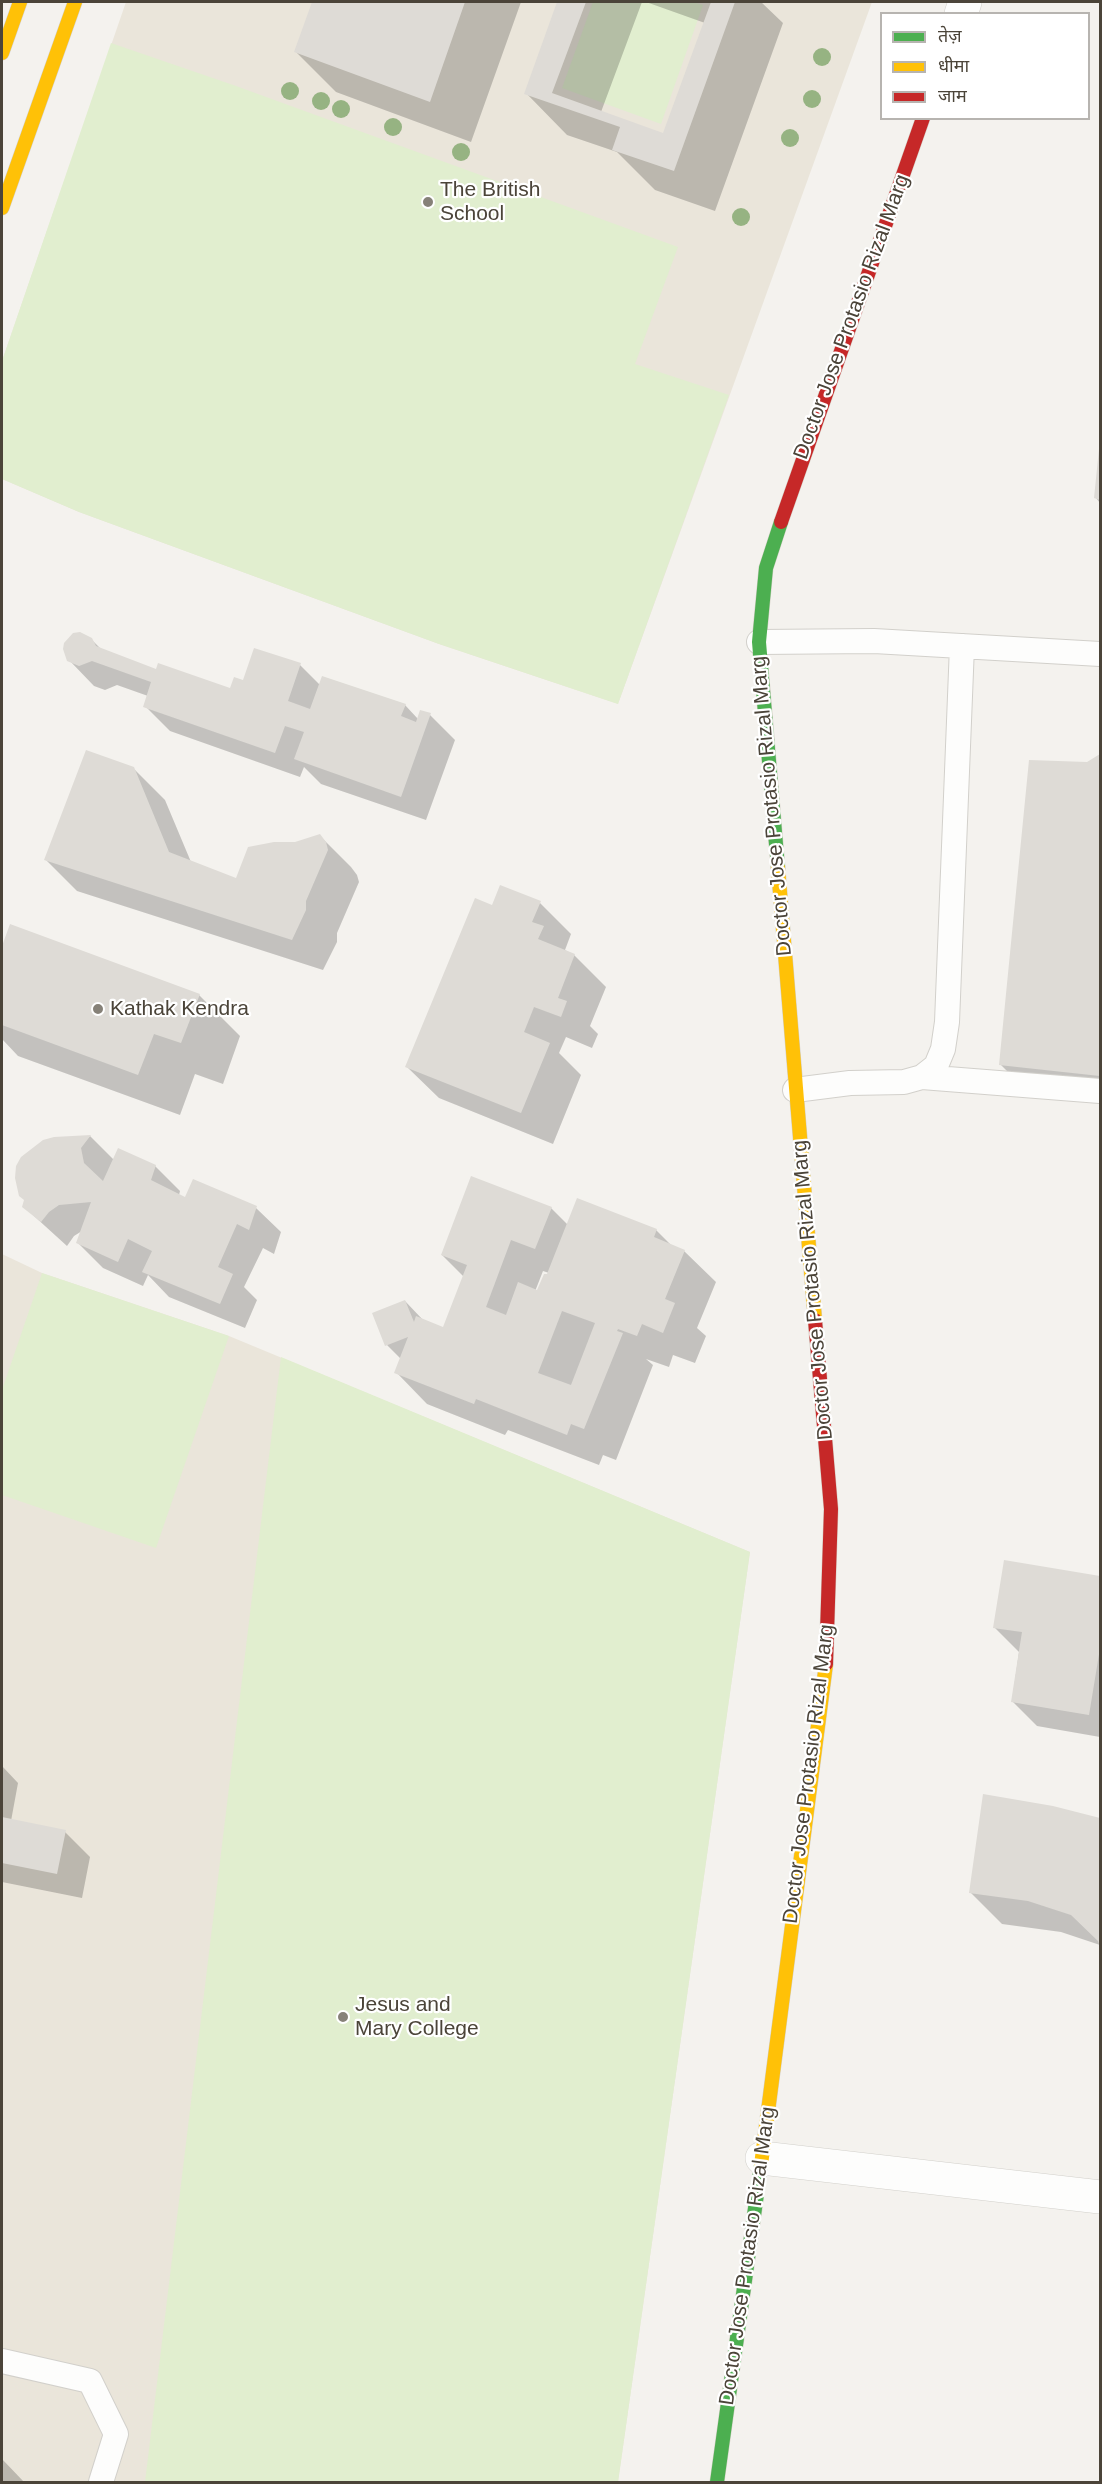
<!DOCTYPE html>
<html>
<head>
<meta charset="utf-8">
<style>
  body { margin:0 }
  #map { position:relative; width:1102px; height:2484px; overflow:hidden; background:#f4f2ee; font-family:Helvetica,"Noto Sans Devanagari",sans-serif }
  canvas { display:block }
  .frame { position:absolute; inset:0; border:3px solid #4b4439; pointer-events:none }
  .legend { position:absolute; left:880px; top:12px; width:210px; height:108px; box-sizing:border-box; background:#fff; border:2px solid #b7b4b0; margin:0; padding:8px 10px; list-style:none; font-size:18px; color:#4b4439 }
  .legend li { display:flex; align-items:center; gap:12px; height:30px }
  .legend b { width:30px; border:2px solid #b7b4b0 }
</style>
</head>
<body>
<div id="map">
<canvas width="1102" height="2484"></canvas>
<div class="frame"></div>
<ul class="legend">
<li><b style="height:8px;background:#4caf50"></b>तेज़</li>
<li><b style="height:8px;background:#ffc107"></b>धीमा</li>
<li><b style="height:8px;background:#c62828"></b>जाम</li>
</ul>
</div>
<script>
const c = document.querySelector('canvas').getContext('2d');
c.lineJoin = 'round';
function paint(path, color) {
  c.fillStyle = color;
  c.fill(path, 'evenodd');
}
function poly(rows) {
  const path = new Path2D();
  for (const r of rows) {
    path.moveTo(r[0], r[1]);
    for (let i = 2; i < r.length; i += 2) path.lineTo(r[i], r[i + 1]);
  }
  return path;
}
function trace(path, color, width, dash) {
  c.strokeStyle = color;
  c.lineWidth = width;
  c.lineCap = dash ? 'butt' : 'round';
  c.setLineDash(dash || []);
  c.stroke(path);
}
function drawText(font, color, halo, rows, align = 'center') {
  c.font = font + ' Helvetica,sans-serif';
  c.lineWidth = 4.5;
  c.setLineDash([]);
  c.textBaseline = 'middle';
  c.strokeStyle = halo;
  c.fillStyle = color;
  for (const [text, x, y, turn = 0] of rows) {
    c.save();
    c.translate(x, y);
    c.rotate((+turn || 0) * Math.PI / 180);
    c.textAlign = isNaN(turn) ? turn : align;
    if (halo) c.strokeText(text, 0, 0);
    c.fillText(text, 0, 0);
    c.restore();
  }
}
paint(poly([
  [126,2,872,2,618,704,439,644,79,512,2,479,2,361],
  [2,1254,42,1273,229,1336,750,1552,618,2482,2,2482]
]), '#eae5da');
paint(poly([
  [593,2,693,2,703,5,661,124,562,88],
  [111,43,236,86,678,247,635,364,729,395,618,704,439,644,79,512,2,479,2,361],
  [42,1273,229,1336,156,1548,2,1495,2,1390],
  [281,1357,750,1552,618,2482,145,2482]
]), '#e1eecf');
paint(poly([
  [314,2,521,2,471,142,336,92,295,51],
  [558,2,642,2,601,112,664,135,705,23,646,2,761,2,783,23,715,211,655,190,617,152,567,135,526,93],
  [1100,445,1100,503,1096,498],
  [91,639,102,650,157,671,231,690,244,682,300,665,320,685,405,705,418,719,430,715,455,740,426,820,321,784,304,767,300,777,170,731,145,706,148,696,117,685,105,690,94,686,69,660],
  [1100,755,1100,1103,1032,1096,1000,1064,1088,764],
  [133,768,165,800,191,862,236,880,295,844,319,835,351,867,357,875,359,882,337,933,337,942,323,970,77,891,46,860],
  [540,903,571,934,565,950,574,955,606,987,590,1026,598,1034,592,1048,566,1037,559,1053,581,1075,553,1144,439,1098,407,1067,492,907],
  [11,926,199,995,240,1036,223,1084,195,1074,180,1115,18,1056,2,1039,2,950],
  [90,1136,114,1160,155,1166,180,1191,179,1195,186,1199,256,1208,281,1232,274,1254,263,1248,244,1287,257,1300,245,1328,169,1297,148,1275,143,1286,103,1268,78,1243,82,1231,74,1236,67,1246,23,1206],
  [551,1208,568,1225,656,1230,672,1246,684,1251,716,1282,697,1328,706,1336,695,1363,673,1355,669,1367,646,1359,653,1365,616,1460,603,1455,599,1465,508,1430,505,1435,427,1404,396,1372,401,1359,387,1345,405,1301,424,1321,444,1328,464,1277,442,1255],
  [543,1271,549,1273,537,1295,534,1294],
  [1005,1562,1100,1577,1100,1737,1037,1726,1012,1701,1019,1652,994,1627],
  [2,1766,18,1783,11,1821,65,1832,90,1857,82,1898,2,1882],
  [1053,1807,1100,1820,1100,1945,1061,1932,1002,1924,970,1892],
  [2,2459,24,2482,2,2482]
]), '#0003');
paint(poly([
  [312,2,465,2,430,102,294,52],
  [557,2,586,2,552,93,663,133,711,2,735,2,674,171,612,150,620,127,524,94],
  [1099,449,1100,449,1100,500,1094,498],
  [80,632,92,638,96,646,156,669,158,663,230,688,234,677,243,680,254,648,301,663,288,701,310,709,322,676,406,704,401,716,416,722,420,710,431,713,401,797,294,759,304,732,285,726,275,753,143,707,151,682,92,661,79,666,67,661,63,649,64,643,73,633],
  [86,750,134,767,169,852,236,878,248,847,274,842,295,842,320,834,326,842,328,850,306,901,306,910,292,940,44,860],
  [1100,754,1100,1076,999,1065,1029,760,1087,762],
  [500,885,541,901,532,922,544,926,538,939,575,954,558,998,567,1001,561,1017,534,1007,524,1032,550,1043,521,1113,405,1067,475,898,492,905],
  [10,924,200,994,181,1043,154,1034,138,1075,2,1025,2,946],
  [91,1135,81,1148,84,1163,103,1181,118,1148,156,1165,151,1180,185,1197,193,1179,257,1206,249,1230,237,1224,218,1267,233,1274,220,1304,142,1272,152,1251,128,1239,118,1262,76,1243,91,1202,59,1205,49,1212,41,1222,22,1207,24,1200,19,1196,15,1178,16,1166,21,1157,43,1140,54,1137],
  [471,1176,552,1207,535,1249,511,1240,486,1307,506,1315,518,1282,537,1290,544,1274,547,1274,577,1198,657,1229,654,1237,685,1250,665,1299,675,1303,663,1333,642,1324,637,1336,618,1329,617,1331,623,1333,584,1429,571,1424,567,1435,476,1399,474,1404,394,1373,408,1337,385,1346,372,1313,405,1300,414,1322,416,1316,443,1327,467,1265,441,1255],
  [562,1311,595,1323,571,1385,538,1373],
  [1004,1560,1100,1576,1100,1648,1089,1715,1011,1702,1022,1632,993,1628],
  [983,1794,1053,1806,1100,1818,1100,1947,1098,1941,1071,1915,1028,1901,969,1893],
  [2,1817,66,1830,57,1874,2,1863]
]), '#dedbd6');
const lane = poly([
  [759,642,874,641,1100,654],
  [922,1077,1100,1091],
  [795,1090,850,1083,904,1082,922,1077,936,1066,943,1049,947,1022,962,646],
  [2,2361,90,2381,116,2434,101,2482]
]);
const street = poly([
  [961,14,965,2],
  [762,2158,1100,2197]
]);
const fast = poly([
  [778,868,759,642,766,568,781,522],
  [717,2482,761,2165]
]);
const slow = poly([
  [2,53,20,2],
  [2,208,75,2],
  [778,868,815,1320],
  [761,2165,826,1664]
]);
const jam = poly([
  [781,522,923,118],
  [815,1320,831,1509,826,1664]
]);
trace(lane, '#d2d0cb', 26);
trace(street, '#d2d0cb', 34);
trace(fast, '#d3cfc5', 15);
trace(slow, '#d3cfc5', 15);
trace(jam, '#d3cfc5', 15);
trace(lane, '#fdfdfc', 24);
trace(street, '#fdfdfc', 33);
trace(fast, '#4caf50', 14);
trace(slow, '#ffc107', 14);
trace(jam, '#c62828', 14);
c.fillStyle = '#96b382';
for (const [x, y] of [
  [822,57],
  [290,91],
  [812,99],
  [321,101],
  [341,109],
  [393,127],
  [790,138],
  [461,152],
  [741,217]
]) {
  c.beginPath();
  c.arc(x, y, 9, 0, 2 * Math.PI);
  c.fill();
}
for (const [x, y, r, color] of [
  [428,202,6,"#868178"],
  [98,1009,6,"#868178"],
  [343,2017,6,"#868178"]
]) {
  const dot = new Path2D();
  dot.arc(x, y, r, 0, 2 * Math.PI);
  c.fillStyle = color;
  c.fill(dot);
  trace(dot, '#fff', 2);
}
drawText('21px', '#4b4439', '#fff', [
  ["The British",440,190],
  ["School",440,214],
  ["Kathak Kendra",110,1009],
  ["Jesus and",355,2005],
  ["Mary College",355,2029]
], 'left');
drawText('21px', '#4b4439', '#fff', [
  ["Doctor Jose Protasio Rizal Marg",852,317,-70],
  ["Doctor Jose Protasio Rizal Marg",772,806,-95],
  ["Doctor Jose Protasio Rizal Marg",813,1290,-95],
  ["Doctor Jose Protasio Rizal Marg",809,1774,-83],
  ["Doctor Jose Protasio Rizal Marg",748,2256,-82]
]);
</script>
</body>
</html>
